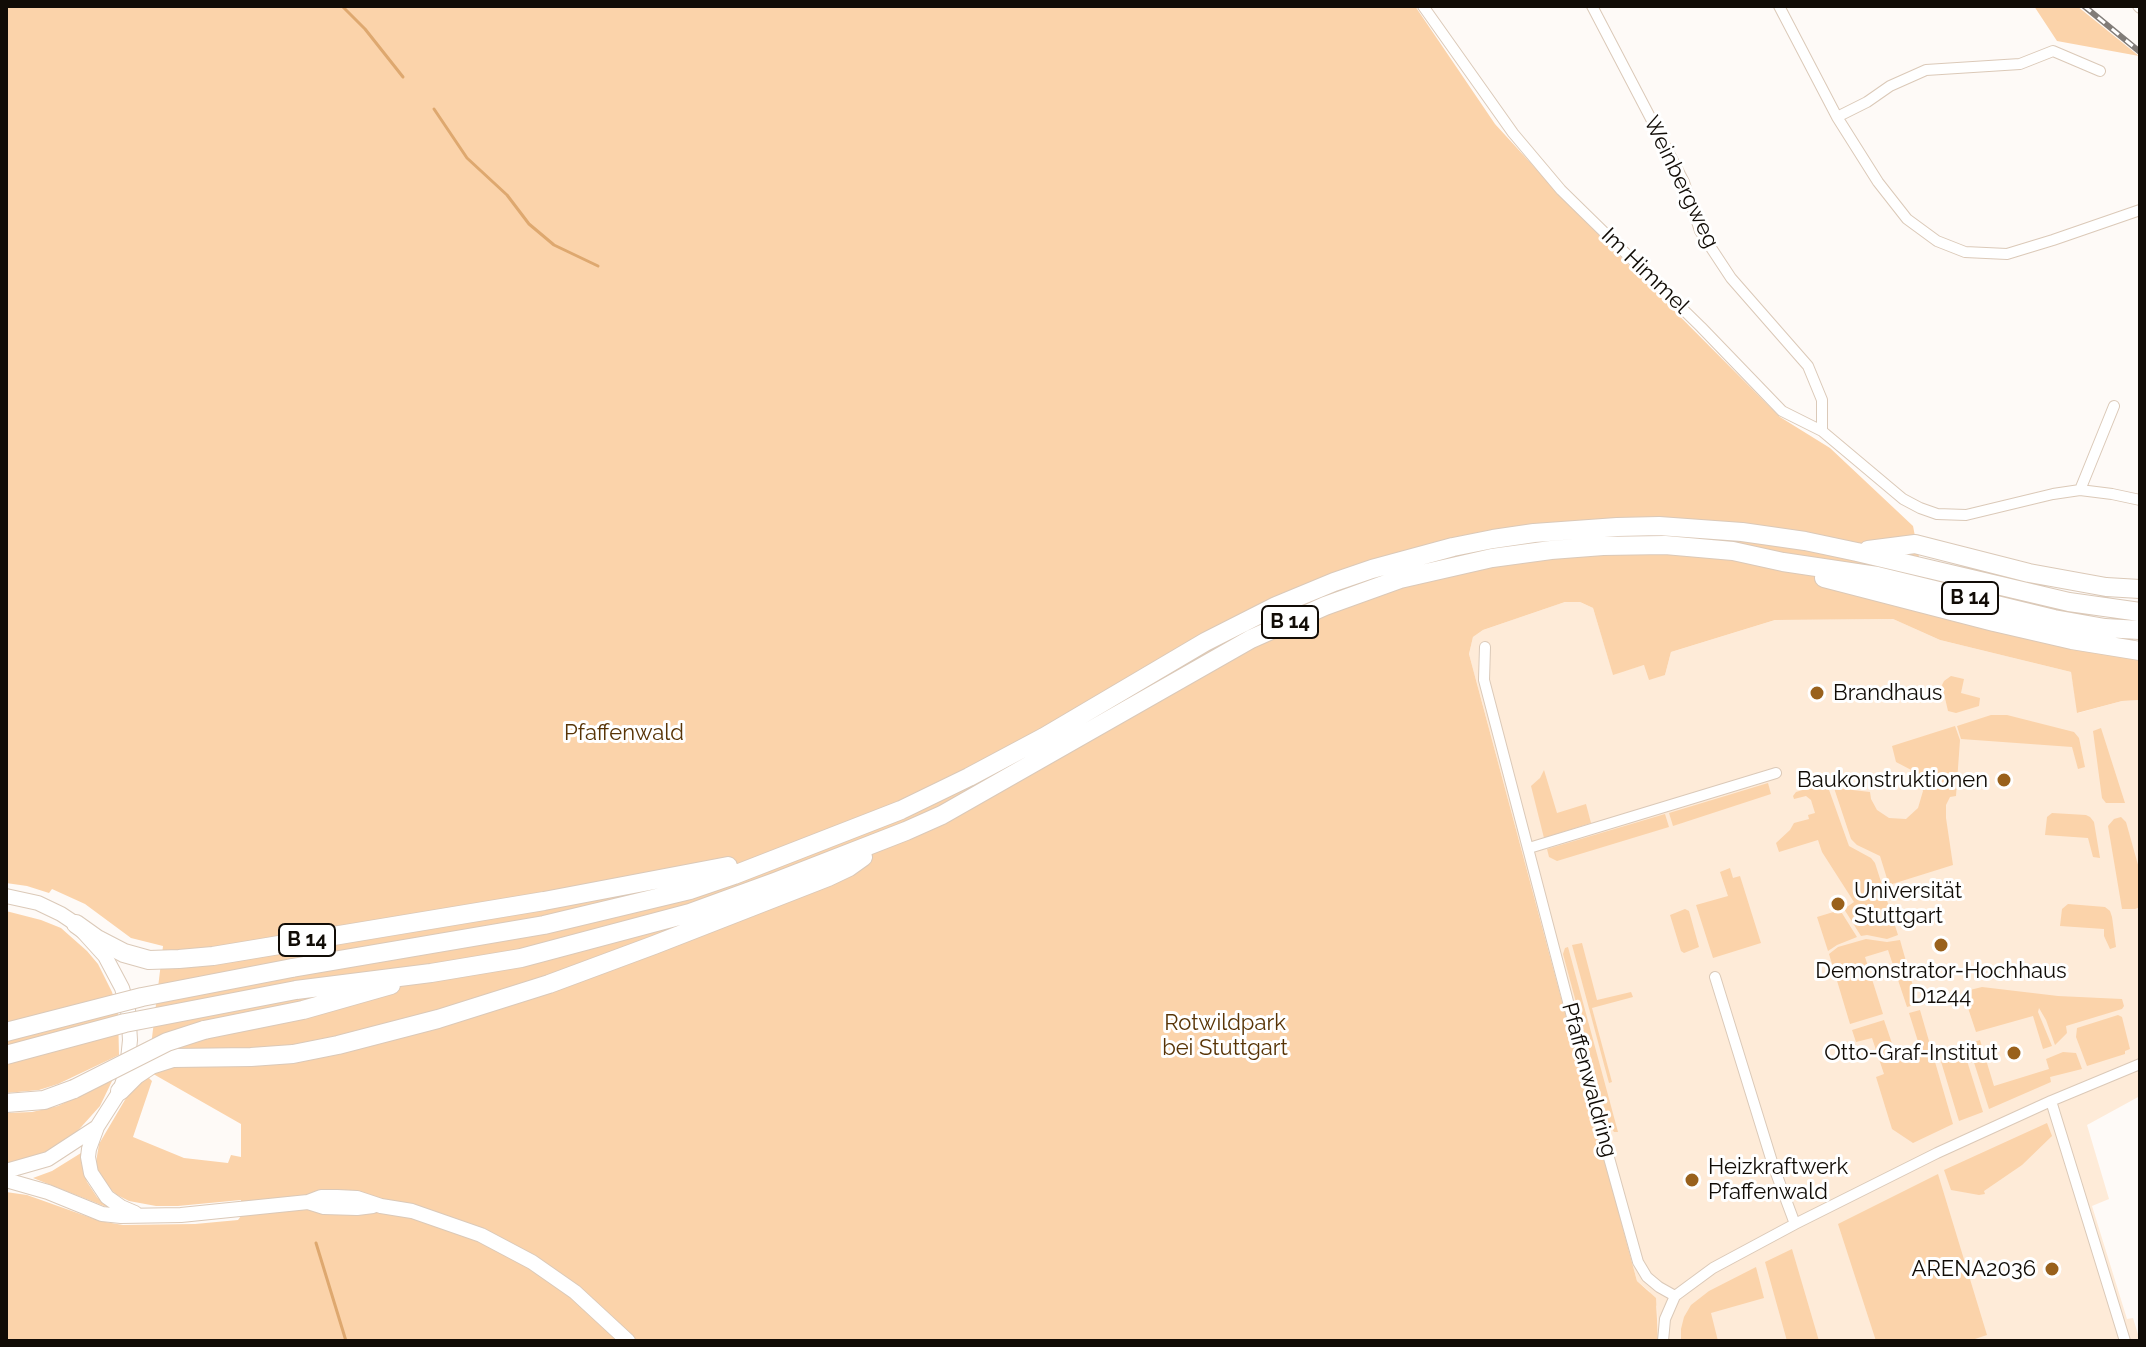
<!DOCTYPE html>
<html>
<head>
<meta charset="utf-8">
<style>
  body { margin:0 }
  #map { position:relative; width:2146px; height:1347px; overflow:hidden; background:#fefaf7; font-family:Raleway,sans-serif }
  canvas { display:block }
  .frame { position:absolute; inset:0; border:8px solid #110c06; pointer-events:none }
</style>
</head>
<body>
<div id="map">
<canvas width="2146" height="1347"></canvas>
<div class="frame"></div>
</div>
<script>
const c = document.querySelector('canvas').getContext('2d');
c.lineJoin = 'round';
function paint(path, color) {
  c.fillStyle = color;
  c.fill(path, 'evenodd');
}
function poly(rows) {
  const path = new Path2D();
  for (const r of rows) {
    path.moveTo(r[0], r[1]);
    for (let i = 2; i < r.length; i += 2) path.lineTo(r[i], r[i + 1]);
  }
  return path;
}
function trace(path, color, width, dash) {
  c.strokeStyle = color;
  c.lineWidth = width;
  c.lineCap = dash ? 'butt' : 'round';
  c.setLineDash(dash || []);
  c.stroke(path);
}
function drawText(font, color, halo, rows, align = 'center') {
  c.font = font + ' Raleway,sans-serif';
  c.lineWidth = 6;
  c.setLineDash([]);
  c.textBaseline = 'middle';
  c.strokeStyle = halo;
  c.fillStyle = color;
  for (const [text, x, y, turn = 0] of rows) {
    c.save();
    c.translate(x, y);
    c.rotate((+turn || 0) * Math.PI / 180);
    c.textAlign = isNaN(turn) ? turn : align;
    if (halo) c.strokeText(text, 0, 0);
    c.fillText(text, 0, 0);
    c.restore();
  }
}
paint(poly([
  [1565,602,1580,602,1593,608,1613,674,1644,665,1665,675,1671,652,1775,620,1893,619,1940,640,2071,672,2078,713,2122,701,2140,700,2140,1096,2087,1125,2109,1199,2092,1206,2127,1319,2133,1318,2140,1341,1658,1341,1657,1307,1649,1291,1637,1281,1469,654,1473,637,1483,630]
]), '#feebd8');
paint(poly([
  [6,6,1415,6,1495,124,1571,207,1780,417,1830,448,1913,526,1930,613,2070,646,2140,660,2140,700,2122,701,2077,713,2071,672,1940,640,1893,619,1775,620,1671,652,1665,675,1649,680,1644,665,1613,675,1593,608,1580,602,1565,602,1483,630,1473,637,1469,654,1637,1281,1656,1298,1658,1341,6,1341,6,1192,27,1195,100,1221,123,1225,195,1224,238,1220,241,1216,241,1200,178,1206,156,1206,129,1201,117,1195,108,1187,99,1174,96,1162,99,1144,129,1093,147,1076,152,1081,133,1137,184,1158,228,1163,231,1155,241,1157,241,1124,148,1071,163,946,131,938,85,904,52,889,49,893,27,886,6,883],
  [2034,6,2077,6,2139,56,2057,41],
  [1951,676,1964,679,1961,693,1980,698,1979,706,1956,713,1948,711,1942,685,1944,681],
  [1991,715,2007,715,2074,732,2079,738,2085,767,2078,769,2072,747,1961,739,1957,726],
  [1955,726,1960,740,1956,796,1950,797,1946,805,1946,818,1953,865,1889,885,1880,856,1857,845,1851,839,1833,785,1844,789,1870,792,1871,799,1877,810,1889,818,1906,819,1918,808,1923,791,1917,773,1896,762,1892,746],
  [2101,728,2125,803,2106,803,2102,798,2093,731],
  [1544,770,1557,813,1586,804,1591,823,1544,838,1531,786,1540,778],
  [1768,783,1771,794,1673,826,1669,813],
  [1822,784,1828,787,1849,846,1871,858,1875,863,1898,935,1887,939,1867,935,1861,936,1844,909,1854,902,1822,852,1818,840,1779,852,1776,843,1790,830,1794,823,1809,819,1808,815,1815,813,1811,800,1806,796,1794,799,1793,796,1796,792],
  [2052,813,2086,815,2090,817,2094,822,2100,858,2093,857,2088,838,2045,835,2047,817],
  [1665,814,1669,827,1557,861,1549,857,1547,849],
  [2121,817,2126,822,2140,872,2140,907,2135,909,2122,909,2108,826,2114,819],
  [1730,868,1733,878,1740,876,1761,943,1713,958,1696,905,1728,896,1720,872],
  [2068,904,2105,907,2110,911,2112,917,2116,947,2110,949,2104,936,2104,929,2060,926,2062,909],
  [1685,909,1689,911,1699,947,1684,953,1681,951,1670,915],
  [1840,910,1857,937,1837,945,1828,951,1817,917],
  [6,911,41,920,61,928,87,951,98,964,112,992,118,1012,119,1055,58,1084,39,1090,6,1093],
  [1866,939,1887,942,1900,940,1918,1004,1907,1007,1888,950,1865,957,1883,1014,1850,1024,1829,954,1838,947],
  [1582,943,1597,1000,1631,992,1633,997,1592,1008,1612,1082,1609,1083,1572,945],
  [1568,947,1618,1132,1614,1132,1609,1125,1563,954,1565,948],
  [1982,987,2058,996,2122,999,2124,1006,2122,1009,2066,1026,2067,1033,2055,1045,2046,1020,2039,1008,2038,1012,2052,1046,2043,1049,2033,1016,1976,1032,1964,996,1966,991],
  [1920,1010,1953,1124,1913,1143,1892,1129,1876,1077,1884,1074,1872,1038,1856,1042,1852,1030,1884,1020,1897,1058,1921,1051,1909,1013],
  [2118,1015,2122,1017,2130,1049,2125,1051,2125,1054,2087,1066,2076,1037,2077,1028],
  [1980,1040,1994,1086,2049,1069,2046,1059,2063,1052,2076,1053,2082,1069,2050,1077,2051,1082,1989,1109,1968,1044],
  [1963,1048,1983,1112,1959,1121,1939,1055],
  [113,1079,100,1106,74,1135,52,1152,6,1166,6,1113,32,1112,58,1106],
  [2047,1123,2052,1136,2022,1165,1984,1191,1985,1194,1979,1195,1951,1190,1944,1170],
  [81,1153,82,1166,87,1182,97,1197,109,1208,33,1178,52,1171],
  [1938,1174,1987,1335,1969,1341,1876,1341,1838,1224],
  [1792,1249,1819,1341,1787,1341,1765,1262],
  [1756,1267,1764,1298,1711,1313,1718,1341,1681,1341,1681,1329,1684,1317,1691,1305,1709,1291]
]), '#fbd3aa');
trace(poly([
  [342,6,365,29,403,77],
  [434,109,467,158,507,195,529,224,554,245,598,266],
  [316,1243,346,1341]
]), '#dea86f', 3);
const street = poly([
  [1423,6,1513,133,1561,190,1701,327,1782,411,1822,431,1903,499,1920,508,1937,514,1966,515,2053,494,2080,490,2112,494,2140,500],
  [1592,6,1684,182,1700,231,1731,278,1808,366,1822,400,1822,431],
  [1779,6,1837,117,1878,182,1907,219,1937,241,1965,252,2007,254,2053,240,2140,210],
  [2138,6,2140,8],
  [1837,117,1867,102,1890,86,1926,70,2020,64,2053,51,2100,71],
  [2080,490,2114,406],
  [1485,647,1484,680,1606,1147,1638,1262,1647,1277,1659,1287,1675,1296],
  [1529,848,1776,773],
  [1715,977,1773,1165,1795,1224],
  [2051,1101,2125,1341],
  [1663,1341,1665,1319,1675,1296,1713,1268,1795,1224,1937,1153,2051,1101,2140,1064]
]);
const secondary = poly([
  [6,896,38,903,61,914,76,924,105,956,122,988,128,1009,130,1040,127,1069,120,1091,97,1127,48,1159,6,1171],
  [97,1127,89,1149,88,1157,91,1173,107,1197,121,1207,135,1213],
  [6,1180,48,1192,102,1214,121,1216,181,1215,308,1202,321,1197,337,1197,357,1198,381,1206,412,1211,481,1235,532,1262,575,1292,628,1341],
  [308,1202,324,1207,357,1208,373,1206]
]);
const highway = poly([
  [1868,550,1915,544,2029,573,2106,587,2140,589],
  [1824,578,1994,622,2072,640,2140,651],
  [76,924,97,939,124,953,149,960,179,959,213,956,544,901,728,866],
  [292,968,544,925,690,890,734,875,901,810,969,777,1044,737,1205,642,1276,606,1334,582,1372,569,1453,547,1493,539,1534,533,1617,527,1659,526,1742,532,1805,541,1857,552,2069,602,2140,612],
  [296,990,431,973,521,958,690,913,775,882,906,831,942,815,1251,639,1325,606,1400,579,1492,558,1551,550,1603,546,1665,545,1733,551,1783,562,1877,576,2054,619,2105,628,2140,630],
  [204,1030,303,1010,391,985],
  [120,1091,136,1075,151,1065,173,1058,251,1057,293,1054,338,1045,438,1019,549,984,654,945,828,877,849,867,863,857],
  [6,1103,44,1100,74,1089]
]);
trace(street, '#dbc9b8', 12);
trace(secondary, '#dbc9b8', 16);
trace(highway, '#dbc9b8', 20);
trace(street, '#fff', 10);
trace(secondary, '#fff', 14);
trace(highway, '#fff', 18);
const rail = poly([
  [2084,6,2140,52]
]);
trace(rail, '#817c78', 6);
trace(rail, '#fff', 3, [9]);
const highwayBridge = poly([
  [6,1032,142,997,292,968],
  [6,1055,125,1023,296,990],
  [74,1089,167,1042,204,1030]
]);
trace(highwayBridge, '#dbc9b8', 20, []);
trace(highwayBridge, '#fff', 18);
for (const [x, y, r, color] of [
  [1817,693,8,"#99611c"],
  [2004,780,8,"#99611c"],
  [1838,904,8,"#99611c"],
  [1941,945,8,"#99611c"],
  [2014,1053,8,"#99611c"],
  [1692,1180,8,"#99611c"],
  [2052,1269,8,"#99611c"]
]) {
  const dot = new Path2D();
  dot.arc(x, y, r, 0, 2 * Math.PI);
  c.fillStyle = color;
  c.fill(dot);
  trace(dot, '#fff', 3);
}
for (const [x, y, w] of [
  [1970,598,56],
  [1290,622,56],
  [307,940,56]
]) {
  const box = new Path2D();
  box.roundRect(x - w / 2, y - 16, w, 32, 6);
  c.fillStyle = '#fff';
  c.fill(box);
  trace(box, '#110c06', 2);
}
drawText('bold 20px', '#110c06', null, [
  ["B 14",1970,598],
  ["B 14",1290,622],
  ["B 14",307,940]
]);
drawText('22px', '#110c06', '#fff', [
  ["Weinbergweg",1681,182,64],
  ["Im Himmel",1645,271,44],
  ["Pfaffenwaldring",1589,1080,75]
]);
drawText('22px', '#110c06', '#fff', [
  ["Brandhaus",1833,693],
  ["Baukonstruktionen",1988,780,"right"],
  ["Universität",1854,891],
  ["Stuttgart",1854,916],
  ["Demonstrator-Hochhaus",1941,971,"center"],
  ["D1244",1941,996,"center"],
  ["Otto-Graf-Institut",1998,1053,"right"],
  ["Heizkraftwerk",1708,1167],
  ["Pfaffenwald",1708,1192],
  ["ARENA2036",2036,1269,"right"]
], 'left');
drawText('22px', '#583406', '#fff', [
  ["Pfaffenwald",624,733],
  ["Rotwildpark",1225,1023],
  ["bei Stuttgart",1225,1048]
]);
</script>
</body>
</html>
